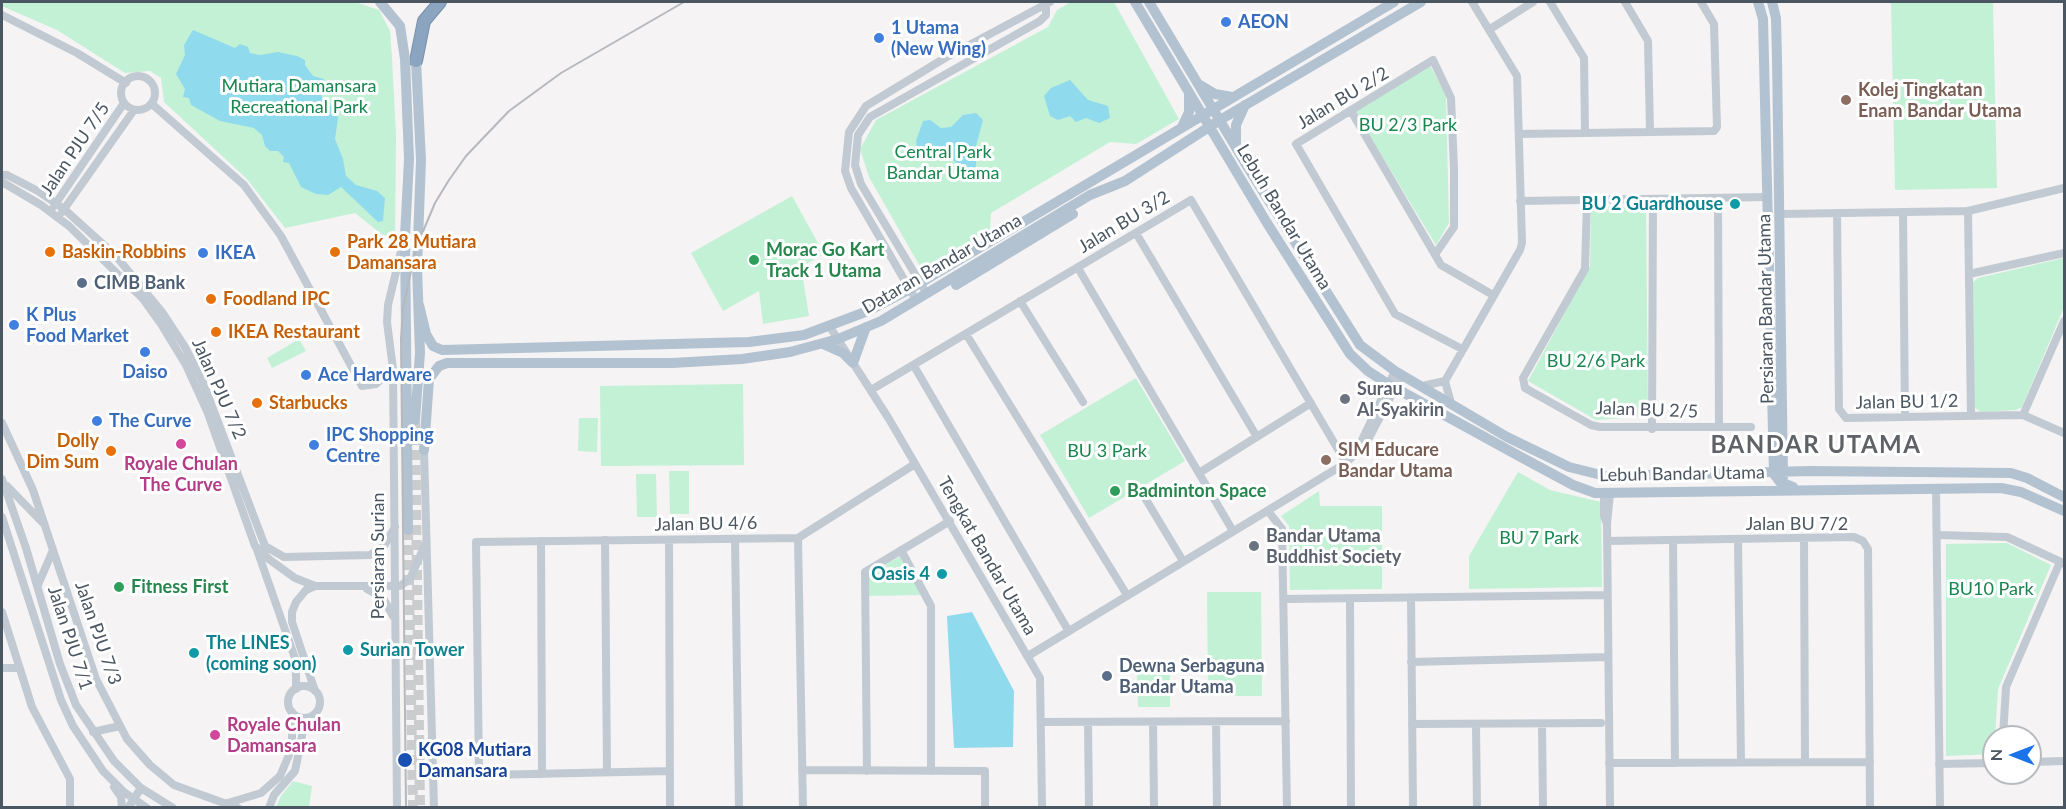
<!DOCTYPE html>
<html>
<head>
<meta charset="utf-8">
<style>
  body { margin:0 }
  #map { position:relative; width:2066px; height:809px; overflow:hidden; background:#f5f3f3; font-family:Lato,sans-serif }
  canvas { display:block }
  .frame { position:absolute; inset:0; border:3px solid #4a5661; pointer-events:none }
  .north { position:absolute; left:1982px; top:725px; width:60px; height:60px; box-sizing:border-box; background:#fff; border:2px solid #b7bbc0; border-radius:50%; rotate:270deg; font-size:16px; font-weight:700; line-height:24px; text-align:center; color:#4a5661 }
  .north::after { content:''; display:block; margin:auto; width:21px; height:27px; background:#1a73e8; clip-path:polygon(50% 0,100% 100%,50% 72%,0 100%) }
</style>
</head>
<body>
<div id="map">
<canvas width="2066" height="809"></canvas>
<div class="frame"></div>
<div class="north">N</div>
</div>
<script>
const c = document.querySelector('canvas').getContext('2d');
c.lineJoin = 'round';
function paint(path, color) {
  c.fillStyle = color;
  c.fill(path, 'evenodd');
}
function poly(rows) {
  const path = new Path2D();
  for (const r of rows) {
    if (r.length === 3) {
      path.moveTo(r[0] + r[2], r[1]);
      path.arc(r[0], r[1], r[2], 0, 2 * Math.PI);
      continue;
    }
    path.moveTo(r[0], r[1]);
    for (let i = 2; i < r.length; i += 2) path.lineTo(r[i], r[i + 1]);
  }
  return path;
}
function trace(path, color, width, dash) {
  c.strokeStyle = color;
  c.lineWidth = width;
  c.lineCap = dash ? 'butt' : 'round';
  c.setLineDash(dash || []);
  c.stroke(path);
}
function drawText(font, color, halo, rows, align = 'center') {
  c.font = font + ' Lato,sans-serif';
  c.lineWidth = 6;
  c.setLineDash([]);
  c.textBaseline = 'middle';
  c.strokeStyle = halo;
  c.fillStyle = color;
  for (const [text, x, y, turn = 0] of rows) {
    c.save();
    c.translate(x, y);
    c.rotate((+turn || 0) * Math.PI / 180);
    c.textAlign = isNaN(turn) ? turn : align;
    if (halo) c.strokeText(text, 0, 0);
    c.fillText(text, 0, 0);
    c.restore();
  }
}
paint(poly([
  [2,2,355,2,379,10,390,31,392,58,396,134,395,245,355,213,285,228,247,179,164,102,161,78,150,71,125,73,57,30,2,6],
  [1071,2,1114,2,1179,119,1136,144,1110,142,991,213,990,230,922,270,869,177,860,149,876,120,1048,27,1057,10],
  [1891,2,1993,2,1997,188,1895,190],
  [1430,65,1446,96,1449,223,1436,245,1355,112],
  [792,196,824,254,801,267,809,316,763,324,759,291,723,311,691,253],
  [1591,206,1646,207,1648,416,1596,420,1528,381,1590,266],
  [2064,258,2064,307,2022,407,2016,410,1981,412,1974,407,1973,282,1978,278],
  [299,339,306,351,272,368,267,358],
  [1136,378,1185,461,1089,518,1040,435],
  [743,384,744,465,601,466,600,386],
  [579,418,598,418,597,452,578,451],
  [669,471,689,471,689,514,670,514],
  [1518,472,1550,490,1601,502,1602,587,1469,589,1469,556],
  [636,474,656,474,657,517,637,517],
  [1319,491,1320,506,1382,506,1382,589,1290,590,1289,526,1281,516],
  [2007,543,2051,565,1998,689,1994,754,1946,756,1946,544],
  [901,556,922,595,868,596,867,575],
  [1207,592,1261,592,1262,696,1208,696],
  [1137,673,1170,673,1170,707,1138,707],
  [293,781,312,786,309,807,276,807,281,796]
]), '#c3f1d5');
paint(poly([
  [193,30,235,48,240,44,248,47,250,53,260,55,278,52,297,56,305,60,305,65,313,76,324,79,321,95,325,103,334,107,338,118,335,139,343,159,346,176,356,185,377,191,385,198,383,221,378,222,341,187,328,195,316,194,301,187,289,163,283,162,284,157,278,151,270,151,265,146,262,135,254,128,220,121,191,105,189,98,183,97,185,89,176,74,185,55,184,45],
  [1070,80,1088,100,1108,106,1110,118,1099,123,1086,118,1076,122,1070,116,1058,120,1050,116,1044,96,1051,88],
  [976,113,983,120,976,146,976,167,968,168,955,162,950,156,924,158,918,155,916,141,923,121,930,120,941,128,951,127,963,115],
  [972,612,1014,691,1013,747,954,748,947,616]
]), '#90daee');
trace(poly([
  [415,420,420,808],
  [408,530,413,808]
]), '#caccce', 10, [10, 5]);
const highway = poly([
  [416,61,424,21,440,2]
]);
trace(highway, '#7690ad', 14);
trace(poly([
  [1550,2,1584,58,1585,132],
  [1625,2,1648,41,1650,132],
  [2,15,77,53,126,83],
  [1490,29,1533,2],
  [138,93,17],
  [152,104,244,185,281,236,362,386,376,384,393,369],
  [1351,111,1441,265,1493,295],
  [1519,134,1714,131,1717,127,1714,24,1701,2],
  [2,175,7,175,38,191,64,209,116,256,162,312,185,347,202,380,265,546,284,557,370,555,384,546,395,527],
  [2,182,41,205,69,226,143,299,161,324,186,365,207,411,255,546,270,560,295,578,315,586,400,586,410,579,426,542],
  [1718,198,1719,427],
  [1587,200,1585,269,1523,378,1525,388,1591,425,1600,427,1751,427],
  [1520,201,1768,197],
  [54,206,124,103],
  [1968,211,1971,416],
  [62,212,134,110],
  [1903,212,1905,417],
  [1837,213,1839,409,1846,418,2023,415,2064,433],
  [1781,214,1968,211,2064,188],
  [1136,233,1257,437],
  [1436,253,1454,227,1454,169,1451,98,1433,60,1296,144,1395,314,1462,349],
  [1078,268,1233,531],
  [1969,274,2064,253],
  [927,294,861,184,855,165,858,135,870,117,1040,21,1046,15,1046,4],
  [916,300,851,188,845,171,849,132,866,106,945,58,1050,2],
  [1020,301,1083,402],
  [830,327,889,419,1040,678,1042,808],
  [966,334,1127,595],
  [914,366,1068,630],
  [1445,381,1451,403],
  [1422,386,1445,381,1520,250,1522,243,1517,76,1472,2],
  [871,390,1191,200,1346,463],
  [2023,415,2064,321],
  [2,423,33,490,96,679,127,739,150,765,174,785,238,808],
  [1652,429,1653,199],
  [1362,448,1362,440,1395,371],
  [424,450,434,808],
  [1199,473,1311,403],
  [2,479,26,548,60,664,76,705,114,761,141,788,173,808],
  [7,486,43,523],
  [1936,489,1940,808],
  [1142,493,1183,561],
  [1604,493,1604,516,1607,524],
  [1268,511,1282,529,1287,808],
  [2,517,61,700,73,726,103,771,124,792,147,808],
  [1937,535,2007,537,2063,563],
  [798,538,803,808],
  [1804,538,1805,762],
  [735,539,739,808],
  [1738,539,1741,762],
  [605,540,607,772],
  [669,540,670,808],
  [1673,540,1675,763],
  [541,541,542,774],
  [1607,541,1854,537,1863,541,1868,549,1870,808],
  [256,547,296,661,296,689],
  [901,550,931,606,931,771],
  [38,585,53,550],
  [315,586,306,590,296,602,292,612,292,622,315,691],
  [367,589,383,598,393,616],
  [1411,598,1413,808],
  [1284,599,1607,595],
  [1350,599,1351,808],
  [2,612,32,707,70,779,70,808],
  [1028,656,1346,463,1367,442,1402,375],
  [1411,662,1608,657],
  [2,668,18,668],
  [304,702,16],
  [1041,722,1286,721],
  [1088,722,1089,808],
  [1153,722,1154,808],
  [1216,722,1217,808],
  [1412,724,1601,723],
  [1476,724,1477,808],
  [1542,724,1543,808],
  [93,732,120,726],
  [2003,737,2006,687,2060,562],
  [2030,762,2064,761],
  [1609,763,1870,762],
  [1939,764,1994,763],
  [802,770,985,771,985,808],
  [670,771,485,775,479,772,476,542,798,538,915,464],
  [867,771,865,572,950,521],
  [114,787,121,797,122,808],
  [228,803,261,793,280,776,292,748,292,712],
  [128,808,141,788],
  [269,808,274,795,295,771,303,731,311,717],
  [397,808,393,369,387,322,388,305,403,243],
  [1610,808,1607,524,1610,493]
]), '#c1cad2', 8);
trace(poly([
  [380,2,400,26,405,59,409,159,405,236,408,530],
  [1135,2,1267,223,1350,354,1368,371,1388,384,1519,456,1573,485,1595,493,2001,488,2021,492,2064,511],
  [1149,2,1247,166,1360,345,1395,371,1507,437,1569,467,1605,476,1811,471,2011,473,2027,478,2064,497],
  [1758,2,1763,19,1774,474,1780,482,1793,487],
  [1772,2,1776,18,1777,59,1783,477],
  [1200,85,1215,94,1232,97],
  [1182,127,1189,112,1189,93],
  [1236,144,1236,125,1245,105],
  [956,285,1073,214],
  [419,305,426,334,433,346,442,350,749,342,804,335,868,311,910,289,1394,2],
  [823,344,843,353,853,363,866,327],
  [415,420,420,353,417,267,421,160,416,61],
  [424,450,429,379,439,366,447,363,672,363,742,359,790,352,838,339,881,321,1090,195,1125,181,1220,120,1421,2]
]), '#b3c2d1', 10);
trace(highway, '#8ba5c1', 12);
trace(poly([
  [406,808,401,339,403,308,416,248,435,203,449,180,466,156,509,111,561,73,684,2]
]), '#b5b8bd', 2);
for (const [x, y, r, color] of [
  [1226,22,6,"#3f7fe0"],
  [879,38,6,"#3f7fe0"],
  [1846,100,6,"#8d6e63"],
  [1735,204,6,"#0f9aa8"],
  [50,252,6,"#e8710a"],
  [335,252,6,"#e8710a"],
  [203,253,6,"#3f7fe0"],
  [754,260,6,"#2e9e5b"],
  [82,283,6,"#5c6f8a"],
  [211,299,6,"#e8710a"],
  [14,325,6,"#3f7fe0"],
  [216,332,6,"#e8710a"],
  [145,352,6,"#3f7fe0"],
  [306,375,6,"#3f7fe0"],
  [1345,399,6,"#6b7280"],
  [257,403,6,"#e8710a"],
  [97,421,6,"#3f7fe0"],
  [181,444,6,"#d1479c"],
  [314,445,6,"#3f7fe0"],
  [111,451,6,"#e8710a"],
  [1326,460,6,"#8d6e63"],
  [1115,491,6,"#2e9e5b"],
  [1254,546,6,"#6b7280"],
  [942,574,6,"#0f9aa8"],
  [119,587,6,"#2e9e5b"],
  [348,650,6,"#0f9aa8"],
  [194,653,6,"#0f9aa8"],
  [1107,676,6,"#5c6f8a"],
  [215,735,6,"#d1479c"],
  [405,760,8,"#1a4fb4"]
]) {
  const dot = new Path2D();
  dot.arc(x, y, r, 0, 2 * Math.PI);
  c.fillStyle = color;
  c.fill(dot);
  trace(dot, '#fff', 2);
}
drawText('bold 18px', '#366cbe', '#fff', [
  ["AEON",1238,22],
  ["1 Utama",891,28],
  ["(New Wing)",891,49],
  ["IKEA",215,253],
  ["K Plus",26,315],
  ["Food Market",26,336],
  ["Daiso",145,372,"center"],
  ["Ace Hardware",318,375],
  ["The Curve",109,421],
  ["IPC Shopping",326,435],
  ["Centre",326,456]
], 'left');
drawText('18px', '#17864f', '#fff', [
  ["Mutiara Damansara",299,86],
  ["Recreational Park",299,107],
  ["BU 2/3 Park",1408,125],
  ["Central Park",943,152],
  ["Bandar Utama",943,173],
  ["BU 2/6 Park",1596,361],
  ["BU 3 Park",1107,451],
  ["BU 7 Park",1539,538],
  ["BU10 Park",1991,589]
]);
drawText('bold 18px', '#785e54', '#fff', [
  ["Kolej Tingkatan",1858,90],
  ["Enam Bandar Utama",1858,111],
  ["SIM Educare",1338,450],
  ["Bandar Utama",1338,471]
], 'left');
drawText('18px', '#4a5661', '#fff', [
  ["Jalan BU 2/2",1343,98,-31],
  ["Jalan PJU 7/5",75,149,-56],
  ["Lebuh Bandar Utama",1284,217,59],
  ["Jalan BU 3/2",1124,222,-31],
  ["Dataran Bandar Utama",942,264,-30],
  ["Persiaran Bandar Utama",1766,309,-91],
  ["Jalan PJU 7/2",219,389,66],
  ["Jalan BU 1/2",1907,402,-1],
  ["Jalan BU 2/5",1647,410,2],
  ["Lebuh Bandar Utama",1682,474,-1],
  ["Jalan BU 4/6",706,524,-1],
  ["Jalan BU 7/2",1797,524],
  ["Persiaran Surian",378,556,-90],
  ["Tengkat Bandar Utama",987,556,60],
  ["Jalan PJU 7/3",98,633,71],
  ["Jalan PJU 7/1",70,638,72]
]);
drawText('bold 18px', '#0d838f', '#fff', [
  ["BU 2 Guardhouse",1723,204],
  ["Oasis 4",930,574],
  ["The LINES",206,643,"left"],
  ["(coming soon)",206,664,"left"],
  ["Surian Tower",360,650,"left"]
], 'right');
drawText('bold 18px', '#c56008', '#fff', [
  ["Park 28 Mutiara",347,242],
  ["Damansara",347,263],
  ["Baskin-Robbins",62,252],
  ["Foodland IPC",223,299],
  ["IKEA Restaurant",228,332],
  ["Starbucks",269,403],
  ["Dolly",99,441,"right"],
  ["Dim Sum",99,462,"right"]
], 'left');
drawText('bold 18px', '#27864d', '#fff', [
  ["Morac Go Kart",766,250],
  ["Track 1 Utama",766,271],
  ["Badminton Space",1127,491],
  ["Fitness First",131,587]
], 'left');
drawText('bold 18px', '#4e5e75', '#fff', [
  ["CIMB Bank",94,283],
  ["Dewna Serbaguna",1119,666],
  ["Bandar Utama",1119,687]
], 'left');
drawText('bold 18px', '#5b616d', '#fff', [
  ["Surau",1357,389],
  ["Al-Syakirin",1357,410],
  ["Bandar Utama",1266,536],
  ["Buddhist Society",1266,557]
], 'left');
drawText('bold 18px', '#b23c85', '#fff', [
  ["Royale Chulan",181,464],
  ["The Curve",181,485],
  ["Royale Chulan",227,725,"left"],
  ["Damansara",227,746,"left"]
]);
drawText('bold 18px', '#164399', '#fff', [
  ["KG08 Mutiara",418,750],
  ["Damansara",418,771]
], 'left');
c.letterSpacing = '1.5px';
drawText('bold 24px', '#5f6368', '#fff', [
  ["BANDAR UTAMA",1816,445]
]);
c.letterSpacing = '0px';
</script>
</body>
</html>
